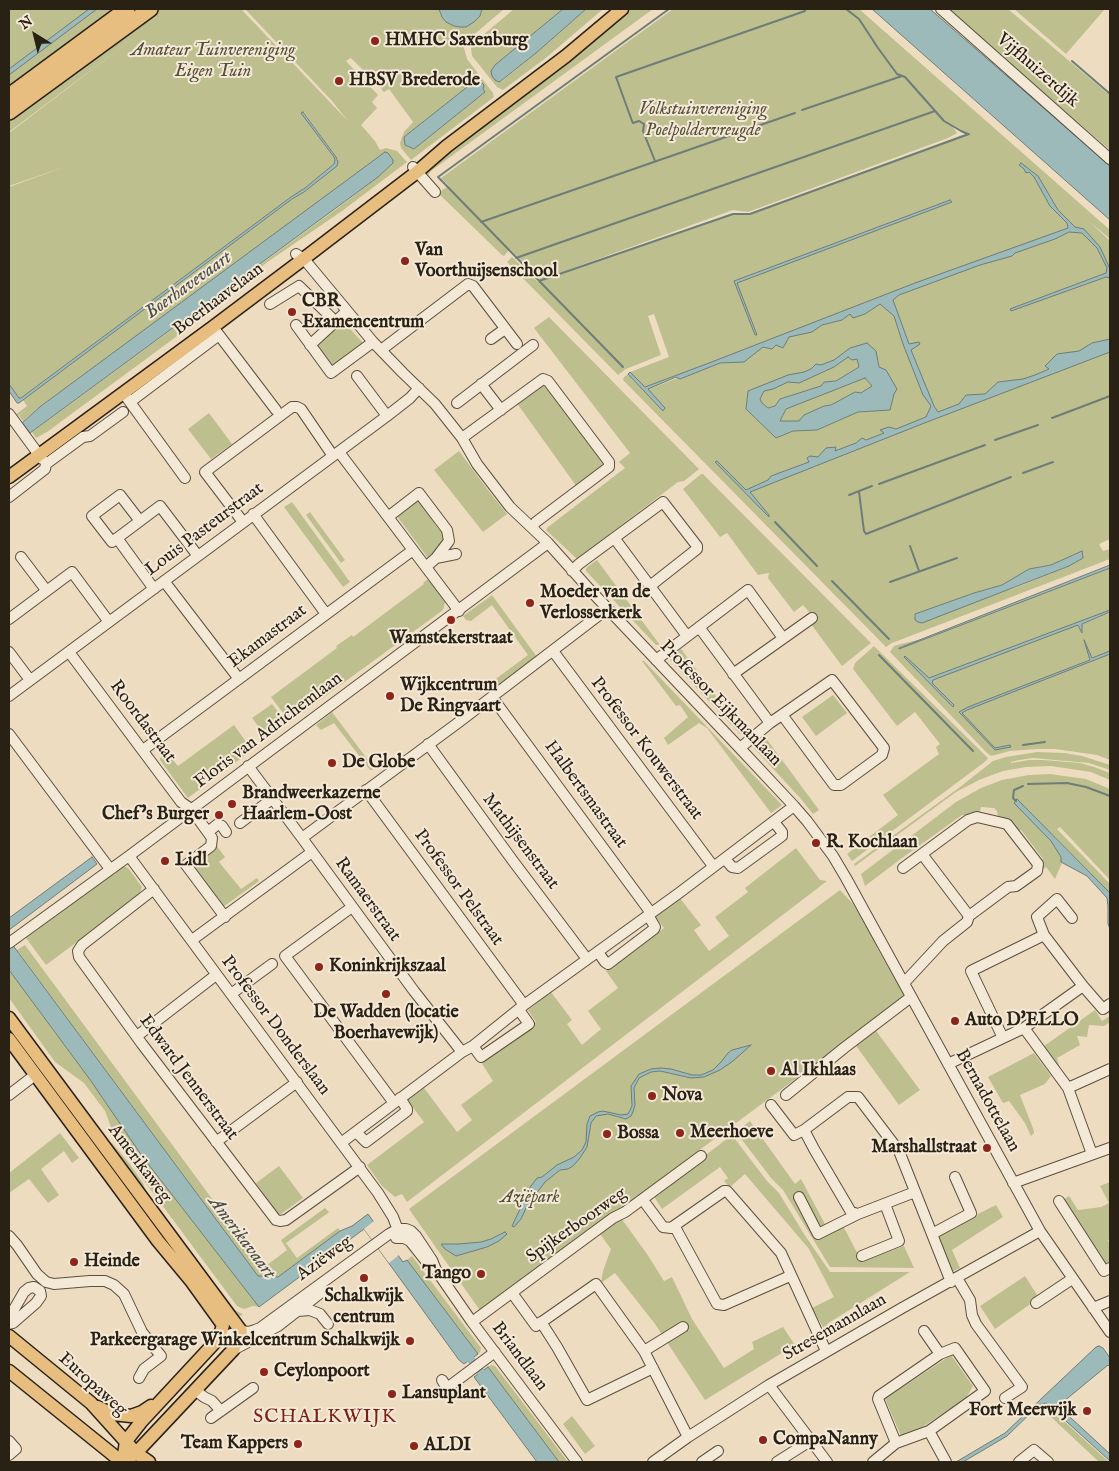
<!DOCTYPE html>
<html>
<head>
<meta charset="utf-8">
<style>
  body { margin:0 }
  #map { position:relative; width:1119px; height:1471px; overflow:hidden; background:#eedcc1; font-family:"IM FELL English",serif }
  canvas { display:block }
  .frame { position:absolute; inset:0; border:10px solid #2a2115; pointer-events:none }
  .north { position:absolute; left:10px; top:10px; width:50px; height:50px; -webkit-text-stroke:4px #f4e8d7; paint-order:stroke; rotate:324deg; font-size:14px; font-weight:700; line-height:20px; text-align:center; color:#2a2115 }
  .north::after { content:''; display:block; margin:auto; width:18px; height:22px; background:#2a2115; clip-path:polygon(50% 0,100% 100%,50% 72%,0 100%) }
</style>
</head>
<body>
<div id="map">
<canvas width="1119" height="1471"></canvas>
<div class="frame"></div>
<div class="north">N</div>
</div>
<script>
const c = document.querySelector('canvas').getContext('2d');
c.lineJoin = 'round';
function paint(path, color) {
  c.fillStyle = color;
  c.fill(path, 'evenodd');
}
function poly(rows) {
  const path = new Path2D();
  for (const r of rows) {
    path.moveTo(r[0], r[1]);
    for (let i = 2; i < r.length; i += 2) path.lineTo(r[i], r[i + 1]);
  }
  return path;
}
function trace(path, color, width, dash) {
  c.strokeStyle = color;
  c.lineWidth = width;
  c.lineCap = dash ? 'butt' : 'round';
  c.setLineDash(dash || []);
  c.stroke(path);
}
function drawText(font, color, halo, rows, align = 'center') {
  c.font = font + ' "IM FELL English",serif';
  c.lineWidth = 4;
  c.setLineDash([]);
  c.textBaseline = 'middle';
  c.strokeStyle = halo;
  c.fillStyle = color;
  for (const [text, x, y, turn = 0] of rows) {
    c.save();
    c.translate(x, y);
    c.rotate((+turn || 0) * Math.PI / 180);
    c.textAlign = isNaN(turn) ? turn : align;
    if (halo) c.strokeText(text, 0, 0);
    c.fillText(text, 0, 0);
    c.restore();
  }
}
paint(poly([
  [9,9,117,9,9,89],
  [156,9,241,9,348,121,332,101,245,9,439,9,442,17,446,22,454,26,460,27,466,26,481,13,482,9,504,9,470,38,464,48,467,59,493,93,494,97,411,160,401,148,400,143,404,132,413,122,389,89,384,92,381,89,387,83,381,88,351,58,346,61,378,95,372,102,377,108,361,125,375,141,380,150,386,148,397,151,407,162,342,211,266,263,203,317,47,432,36,438,32,432,343,204,378,177,393,163,393,160,388,153,385,152,383,154,41,406,23,421,19,416,25,411,15,418,14,416,27,406,23,400,292,199,304,192,337,166,338,160,336,157,304,112,302,113,334,157,335,160,334,164,305,188,291,197,21,398,19,398,9,384,9,187,70,165,9,186,9,133,131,40,182,20,131,40,9,132,9,117],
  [476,80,479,84,482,83,483,89,485,92,414,149,405,145,404,137],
  [514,9,563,9,495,65,492,76,499,81,502,81,536,53,586,9,603,9,547,57,503,90,497,87,472,56,471,48,476,41],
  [628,9,653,9,431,171,426,178,423,169,539,83,560,70],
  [673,9,859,9,1110,230,1110,239,1090,222,1110,241,1110,539,1099,544,1103,551,1110,549,1110,559,892,643,886,647,623,380,624,377,628,374,644,391,680,377,678,375,645,387,630,372,669,357,654,314,648,316,661,355,626,369,618,375,507,262,512,257,538,282,731,214,745,215,965,134,952,126,957,133,948,138,748,212,733,210,540,280,510,249,504,256,502,255,439,194,439,193,442,190,449,186,441,178],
  [877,360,890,410,858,412,817,430,793,431,777,438,746,409,748,391,763,391,760,399,762,403,768,408,775,406,780,399,821,386,824,382,836,381,859,367],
  [1082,551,1083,558,1069,566,1015,588,914,617,915,614,974,593,1002,585,1029,569,1051,565],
  [946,9,1008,9,1107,93,1110,90,1110,150],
  [1014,9,1105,9,1066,54],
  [549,317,699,469,684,481,678,482,674,485,577,559,546,530,548,527,625,468,619,462,630,453,534,328],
  [342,320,364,344,334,367,330,367,314,348],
  [865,377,872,386,861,393,855,392,831,405,824,406,799,421,780,421,786,409],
  [544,383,604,462,603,466,577,487,516,402],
  [209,413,232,444,211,459,188,429],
  [459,451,491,494,507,514,483,532,434,470],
  [701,474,703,474,871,643,842,666,808,620,812,617,809,612,803,605,794,612,768,578,769,573,758,575,727,533,720,537,683,489],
  [416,500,418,500,439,530,445,529,445,540,434,553,428,558,396,515],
  [292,502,350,582,343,587,284,507],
  [310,512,345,560,341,563,306,515],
  [597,560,660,645,656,645,586,571,586,568],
  [1110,568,1110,612,1078,625,1082,633,1082,624,1110,613,1110,760,1097,755,1055,749,1037,749,1010,751,991,756,986,752,890,652,894,646,901,644,926,638,899,648,899,649],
  [428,579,445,602,443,610,290,722,271,697,337,648,336,646,352,635,353,637,424,584,423,583],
  [492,595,537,657,496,687,494,682,497,678,528,655,492,605,471,621,466,620,463,616],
  [874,646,988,758,986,761,852,861,847,854,898,815,883,795,939,754,937,750,936,747,940,744,915,712,897,726,853,669,855,663],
  [681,649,744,734,740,734,670,660,670,657],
  [642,661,644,661,782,805,771,813,707,728,699,723,668,745,664,738,688,717,680,705,676,706],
  [833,695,847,713,816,736,802,717],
  [272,704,284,720,264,734,252,718],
  [332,712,374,768,372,770,370,770,334,723,321,730,316,725],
  [234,725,252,750,188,798,160,760,160,758,167,753,178,766],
  [765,737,819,810,813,814,801,799,754,748,754,746],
  [1037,752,1064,753,1082,756,1110,765,1110,770,1089,763,1033,758,1019,760,1011,762,1011,763,1029,760,1043,760,1080,763,1094,767,1110,773,1110,780,1091,772,1051,766,1026,767,1003,771,979,780,956,792,855,866,854,864,960,787,993,761,1006,757],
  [1050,774,1086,779,1110,789,1110,880,1060,827,1057,829,1110,884,1110,893,1057,839,1052,834,1040,829,1051,841,1061,857,1062,863,1055,879,1046,867,1041,871,1040,862,1043,859,1021,830,1017,832,1006,819,998,818,997,811,994,808,981,807,979,816,962,815,902,858,865,886,861,874,956,802,981,788,1002,780,1029,775],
  [216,845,225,857,219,862,241,889,257,878,259,881,223,907,192,868,193,863],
  [796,848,820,880,827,881,407,1202,402,1194,395,1197,382,1186,367,1165,424,1122,407,1100,424,1088,457,1132,472,1120,461,1105,493,1081,481,1062,536,1022,528,1010,551,992,572,1020,567,1024,582,1045,601,1029,588,1011,618,988,606,971,664,928,654,915,679,897,701,925,694,930,709,951,729,936,715,917,748,892,745,888],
  [124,866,128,868,142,887,139,896,46,965,26,938],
  [840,890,853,904,873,937,878,945,877,948,906,997,481,1312,409,1209],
  [25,945,263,1268,287,1250,281,1240,325,1208,329,1212,328,1213,286,1243,297,1258,338,1228,340,1231,278,1277,258,1276,17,950],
  [9,970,91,1081,142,1156,259,1307,253,1306,244,1309,237,1306,139,1174,115,1138,105,1111,84,1083,55,1062,9,998],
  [1095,1010,1102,1021,1110,1016,1110,1022,1104,1026,1089,1025,1087,1037,1077,1036,1080,1045,1057,1058,1062,1076,1044,1046],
  [874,1028,920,1090,899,1105,854,1043],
  [1034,1053,1051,1076,1045,1084,1020,1095,1034,1131,1034,1133,1031,1136,1025,1123,1009,1101,1003,1103,988,1077],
  [750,1121,795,1184,801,1179,826,1226,840,1220,862,1262,904,1246,914,1268,830,1267,783,1190,771,1178,736,1132],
  [60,1133,79,1158,72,1163,64,1151,41,1169,59,1195,48,1203,29,1179,9,1193,9,1173],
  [732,1135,767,1181,779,1193,804,1234,830,1272,910,1272,827,1324,831,1332,827,1334,812,1308,834,1297,809,1249,745,1174,730,1187,724,1181,728,1178,720,1167,662,1209,653,1195],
  [111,1142,129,1163,143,1183,146,1192,226,1298,236,1311,243,1314,237,1319,143,1193,138,1181,113,1149],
  [279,1166,303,1198,281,1214,278,1214,256,1183],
  [1110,1182,1110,1239,1108,1240,1110,1245,1110,1262,1106,1263,1104,1263,1063,1200,1069,1196,1078,1210,1101,1207,1109,1203,1100,1186],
  [996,1205,1003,1217,952,1250,960,1268,951,1272,936,1235],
  [621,1218,647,1254,664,1281,672,1277,692,1319,724,1368,754,1349,752,1342,783,1327,795,1345,705,1400,655,1324,615,1273,601,1283,603,1271,611,1249,600,1234],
  [412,1256,481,1348,480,1352,478,1354,407,1260],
  [1025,1276,1039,1298,995,1329,980,1306],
  [951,1355,973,1386,966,1398,918,1430,901,1436,885,1399],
  [491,1365,495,1366,568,1462,559,1462,488,1367],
  [1054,1412,1109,1462,1099,1462,1050,1416],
  [572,1416,595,1446,585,1454,563,1424]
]), '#bebf8f');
const water = poly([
  [89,9,97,9,9,75,9,69,89,9],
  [439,9,482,9,480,16,474,22,466,27,460,27,454,26,446,22,442,17,439,9],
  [563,9,586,9,536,53,502,80,499,82,495,80,492,76,491,71,495,65,563,9],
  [872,9,930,9,1110,166,1110,220,872,9],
  [476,80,479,84,482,83,484,85,483,89,485,92,414,149,405,145,404,137,476,80],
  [303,112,336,157,338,162,337,166,304,192,292,199,23,400,19,403,17,403,9,391,9,384,19,398,21,398,291,197,305,188,334,164,335,160,334,157,301,113,303,112],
  [385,152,388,153,393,160,393,163,378,177,30,433,22,423,41,406,385,152],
  [1021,163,1038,176,1058,210,1075,227,1084,229,1100,247,1110,269,1110,278,1106,277,1011,311,1010,309,1106,273,1107,268,1097,248,1082,233,1069,232,1055,239,1015,253,1012,256,980,265,899,295,893,300,909,344,919,342,920,344,911,350,934,406,938,412,959,404,966,395,985,394,998,382,1023,379,1035,375,1049,369,1045,366,1057,354,1079,351,1092,343,1110,339,1110,352,927,422,750,492,769,515,769,517,715,462,717,461,746,490,768,480,771,476,809,462,807,458,810,456,818,457,826,448,836,447,835,451,856,443,862,438,866,440,884,433,880,430,889,427,896,429,926,417,931,406,923,395,903,344,894,316,880,304,865,314,853,318,850,314,842,320,822,325,812,332,789,337,783,348,776,345,772,349,763,347,744,362,720,363,680,379,676,377,648,389,665,408,663,411,628,374,630,372,645,387,709,363,915,283,1068,228,1067,223,1050,206,1034,177,1029,172,1026,173,1024,169,1019,165,1021,163],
  [950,200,952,202,737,283,757,335,755,335,734,281,950,200],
  [867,343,876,351,879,367,886,370,897,389,894,394,890,410,858,412,817,430,793,431,776,438,746,409,748,391,788,375,804,372,811,369,816,364,821,365,834,360,850,348,867,343],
  [848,357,852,360,857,359,859,367,836,381,824,382,821,386,780,399,775,406,768,408,762,403,760,399,764,391,773,389,788,382,799,383,834,367,848,357],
  [865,378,872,386,861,393,855,392,831,405,824,406,804,415,799,421,780,421,786,409,865,378],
  [1082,551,1083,558,1069,566,922,623,918,622,915,620,915,614,974,593,1002,585,1029,569,1051,565,1082,551],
  [1110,565,1110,568,899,649,899,648,1110,565],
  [1110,610,1110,612,1082,624,1082,633,1078,625,933,680,932,683,954,705,953,707,904,657,905,656,929,678,1110,610],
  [1084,640,1092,658,1110,651,1110,654,967,710,962,713,995,748,1010,745,1011,747,995,750,959,712,968,707,1090,660,1084,640],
  [1017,799,1110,893,1110,929,1108,924,1108,906,1107,898,1087,876,1061,862,1061,857,1051,841,1014,803,1017,799],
  [92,857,97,864,9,930,9,918,92,857],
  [9,940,258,1276,278,1277,340,1231,352,1226,368,1214,403,1262,407,1260,478,1354,464,1364,459,1360,364,1229,259,1307,142,1156,91,1081,9,970,9,940],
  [751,1045,733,1061,720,1070,704,1077,691,1078,660,1071,651,1072,639,1078,634,1088,635,1105,633,1112,631,1116,626,1119,608,1114,596,1116,591,1123,587,1147,580,1158,573,1166,568,1169,560,1170,545,1182,527,1206,521,1219,514,1227,512,1226,531,1186,537,1178,542,1177,557,1165,574,1157,582,1150,586,1142,587,1124,590,1116,598,1112,603,1111,621,1115,628,1114,632,1106,631,1086,639,1074,651,1069,661,1068,671,1069,692,1075,701,1075,713,1070,721,1062,728,1053,732,1050,751,1045],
  [505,1232,507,1234,499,1241,487,1247,456,1256,445,1249,441,1244,459,1244,481,1242,491,1239,505,1232],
  [1099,1346,1103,1348,1110,1358,1110,1367,1108,1365,1058,1406,1110,1454,1110,1461,1046,1403,1039,1405,1007,1436,963,1462,956,1462,1005,1433,1096,1347,1099,1346],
  [488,1367,559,1462,537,1462,474,1377,488,1367]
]);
paint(water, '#9cbaba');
trace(water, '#6e7d78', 1);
paint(poly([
  [374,1221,399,1255,389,1263,364,1229]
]), '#eedcc1');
trace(poly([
  [846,9,859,19,878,48,897,74,905,77,944,121,961,131,968,134],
  [1072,61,1109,93],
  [802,110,902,76],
  [655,161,643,131,644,124,639,121,633,123,632,121,616,77,805,11],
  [481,222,795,113],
  [516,258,935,111],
  [539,281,733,214,750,214,969,134],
  [623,367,438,177,669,9],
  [1052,418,1110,396],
  [995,440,1038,425],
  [1023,473,1053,462],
  [879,484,985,445],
  [859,492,864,531,866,534,1011,477],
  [849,495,872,486],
  [775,522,817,566],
  [910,546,919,571],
  [832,581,889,639],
  [890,582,957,558],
  [879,655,973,751],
  [1023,745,1045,742],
  [1028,784,1067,783,1086,787,1110,796],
  [1016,801,1013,798,1014,790,1023,786]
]), '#6e7d78', 2);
trace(poly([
  [465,1352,487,1380]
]), '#9cbaba', 8);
const minor = poly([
  [941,9,1110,159],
  [413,167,435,192],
  [296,254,304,259,373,342,403,373,435,404,462,438,477,464,510,507,548,543,590,590,735,743,794,806,807,821,833,856,846,878,1040,1231,1110,1332],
  [270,304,299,286,335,321],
  [296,325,331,373,373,342],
  [216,331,276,410],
  [491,339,505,329],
  [310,345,347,311],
  [381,350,468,284,473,286,517,344],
  [357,376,387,416],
  [481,384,501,410],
  [127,398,185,478],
  [130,402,219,335],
  [457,403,533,345],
  [9,414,42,459],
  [462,438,543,379,548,381,609,462,609,467,536,522,532,527],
  [339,452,459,611],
  [46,464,83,437,90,436,123,412],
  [9,497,45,469,46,464],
  [253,514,326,614],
  [388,517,419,493,447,530,449,541,436,558,426,567],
  [140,521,120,495,92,516,112,542,160,506,198,556],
  [243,522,205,472,292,407,297,407,301,409,333,456],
  [117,538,154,589],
  [615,539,687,636],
  [21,557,46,590],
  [436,558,456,554],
  [572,571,579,564,663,502,697,546,697,549,650,586],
  [164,581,239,679],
  [9,619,72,572,109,622],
  [699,627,770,723],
  [553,651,713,866],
  [9,652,30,680],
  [69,652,181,802,191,809,212,838,211,846,186,865,225,917],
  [656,660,748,590,783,638],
  [733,674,812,618],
  [9,696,387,416,410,398,419,388],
  [492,697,651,913],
  [9,734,110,869],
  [428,744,513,861,587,959],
  [740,748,770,723,832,680,884,748,882,755,841,785,834,785,783,716],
  [143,750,413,550],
  [248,766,302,838,414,991,462,1052],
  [366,790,524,1005],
  [240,823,272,799],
  [208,832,218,824,222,826,226,832],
  [302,838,459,722,607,609],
  [922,854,969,916],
  [129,856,378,1193,393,1217,401,1238],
  [725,859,732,867,738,868,782,836,782,832,774,822],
  [903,868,968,820,977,817,1007,824,1038,864,1037,871,1016,886,1008,887,969,916,967,922,943,941,904,983],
  [154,889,82,945,78,951,79,957,142,1044,276,1220,280,1221,286,1220,360,1167],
  [352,907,285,956,394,1103],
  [1044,935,1037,917,1057,899,1072,918],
  [192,940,312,852],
  [9,943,129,856,548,543],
  [598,952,605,962,608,964,654,929,655,927,648,915],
  [231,994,272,964],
  [1024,1028,1068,1088,1092,1154],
  [137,1036,216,975],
  [1003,1038,971,971,1044,935,1083,986,1103,1009,1110,1004],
  [473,1046,481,1057,529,1024,519,1010],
  [948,1064,1024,1028,1083,986],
  [1068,1088,1110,1069],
  [9,1095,35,1075],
  [786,1095,844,1048,911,997],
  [771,1105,794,1135,804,1130,848,1097,858,1097,899,1151,951,1282],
  [804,1130,814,1149,851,1212,858,1214],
  [356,1132,366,1142,407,1111,407,1109,400,1098],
  [216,1142,297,1082],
  [341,1143,462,1052,473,1046,524,1005,679,893,794,806],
  [1013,1183,1110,1148],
  [799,1197,818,1234,858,1214,915,1192],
  [1059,1201,1104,1271,1110,1268],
  [646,1204,663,1227,671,1228,724,1191,727,1191,781,1253,826,1351],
  [675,1227,717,1304,724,1305,790,1276],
  [932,1234,971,1213,955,1177],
  [9,1236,17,1245,37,1274,46,1282,54,1284,90,1281,105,1281,114,1285,124,1294,142,1332,161,1356,144,1369,139,1378],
  [396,1238,404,1238,410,1241,429,1265],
  [862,1256,899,1241,885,1204],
  [957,1278,970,1300,972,1315,976,1324,1022,1387,1005,1398],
  [515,1297,536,1326,596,1284,644,1351,688,1437],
  [1036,1303,1072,1279],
  [1093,1308,1110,1301],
  [298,1311,310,1310,320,1314,328,1324],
  [9,1318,24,1292,29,1288,34,1287,40,1291,41,1296,36,1303,13,1323,9,1324],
  [472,1322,613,1218,625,1212,701,1156],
  [541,1322,557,1347,587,1400,653,1368],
  [924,1331,940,1354],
  [219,1338,241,1331,249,1332,255,1330,260,1328,389,1234,398,1229,406,1229,411,1231,416,1236,432,1260,436,1270,472,1322,577,1462],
  [233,1350,278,1326,323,1291],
  [644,1351,683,1327],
  [442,1380,447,1388,495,1352],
  [769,1385,827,1462],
  [195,1390,204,1397,212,1401,221,1411],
  [211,1418,253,1388],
  [929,1431,946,1462],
  [9,1441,16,1449,9,1455],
  [653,1462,688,1437,769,1385,902,1308,1040,1231],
  [702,1462,718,1451],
  [777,1462,810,1441],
  [873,1462,896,1443,929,1431,985,1391,955,1348,940,1354,879,1396,878,1399,896,1443],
  [1019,1462,1034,1450,1048,1462]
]);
const major = poly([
  [9,477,213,327,298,263,417,172,447,146,566,56,622,9],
  [9,1018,241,1331,233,1350,136,1453,124,1462],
  [9,1039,158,1241,192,1282,223,1325,219,1338,141,1422,126,1441,123,1462],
  [9,1336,91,1403,136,1453,149,1462],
  [9,1371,122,1462],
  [98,1407,112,1414,131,1416,142,1412,151,1406]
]);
const highway = poly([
  [9,96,127,9],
  [9,112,150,9]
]);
trace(minor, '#5b5040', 12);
trace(major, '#2a2115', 15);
trace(highway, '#2a2115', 18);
trace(minor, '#f4e8d7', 10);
trace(major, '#e7be80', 12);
trace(highway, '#e7be80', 15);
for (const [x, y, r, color] of [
  [375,41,5,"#8f2418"],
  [339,81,5,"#8f2418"],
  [405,261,5,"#8f2418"],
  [292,312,5,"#8f2418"],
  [530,603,5,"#8f2418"],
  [451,620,5,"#8f2418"],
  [390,696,5,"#8f2418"],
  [332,763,5,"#8f2418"],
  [232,804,5,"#8f2418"],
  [219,815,5,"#8f2418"],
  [816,843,5,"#8f2418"],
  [165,861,5,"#8f2418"],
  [319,967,5,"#8f2418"],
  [386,994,5,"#8f2418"],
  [955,1021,5,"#8f2418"],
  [771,1071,5,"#8f2418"],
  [652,1096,5,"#8f2418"],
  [680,1133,5,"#8f2418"],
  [607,1134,5,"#8f2418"],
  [987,1148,5,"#8f2418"],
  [74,1262,5,"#8f2418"],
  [481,1274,5,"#8f2418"],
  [364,1278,5,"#8f2418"],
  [410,1341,5,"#8f2418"],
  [264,1372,5,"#8f2418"],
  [392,1394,5,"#8f2418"],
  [1087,1411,5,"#8f2418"],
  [763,1440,5,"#8f2418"],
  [298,1444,5,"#8f2418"],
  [414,1446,5,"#8f2418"]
]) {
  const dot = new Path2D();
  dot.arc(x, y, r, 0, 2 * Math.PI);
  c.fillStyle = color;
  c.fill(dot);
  trace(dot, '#f4e8d7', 2);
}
drawText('bold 18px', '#2a2115', '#f4e8d7', [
  ["HMHC Saxenburg",385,41],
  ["HBSV Brederode",349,81],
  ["Van",415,251],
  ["Voorthuijsenschool",415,272],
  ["CBR",302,302],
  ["Examencentrum",302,323],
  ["Moeder van de",540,593],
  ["Verlosserkerk",540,614],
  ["Wamstekerstraat",451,639,"center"],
  ["Wijkcentrum",400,686],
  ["De Ringvaart",400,707],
  ["De Globe",342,763],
  ["Brandweerkazerne",242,794],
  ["Haarlem-Oost",242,815],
  ["Chef's Burger",209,815,"right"],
  ["R. Kochlaan",826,843],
  ["Lidl",175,861],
  ["Koninkrijkszaal",329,967],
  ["De Wadden (locatie",386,1013,"center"],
  ["Boerhavewijk)",386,1034,"center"],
  ["Auto D'ELLO",965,1021],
  ["Al Ikhlaas",781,1071],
  ["Nova",662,1096],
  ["Meerhoeve",690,1133],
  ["Bossa",617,1134],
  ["Marshallstraat",977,1148,"right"],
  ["Heinde",84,1262],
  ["Tango",471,1274,"right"],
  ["Schalkwijk",364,1297,"center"],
  ["centrum",364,1318,"center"],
  ["Parkeergarage Winkelcentrum Schalkwijk",400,1341,"right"],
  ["Ceylonpoort",274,1372],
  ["Lansuplant",402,1394],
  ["Fort Meerwijk",1077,1411,"right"],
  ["CompaNanny",773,1440],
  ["Team Kappers",288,1444,"right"],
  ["ALDI",424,1446]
], 'left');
drawText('italic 18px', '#56503a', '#f4e8d7', [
  ["Amateur Tuinvereniging",213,51],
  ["Eigen Tuin",213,72],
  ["Volkstuinvereniging",703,110],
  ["Poelpoldervreugde",703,131],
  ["Aziëpark",530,1198]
]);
drawText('18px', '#2a2115', '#f4e8d7', [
  ["Vijfhuizerdijk",1037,71,41],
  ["Boerhaavelaan",219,300,-37],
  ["Louis Pasteurstraat",205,530,-37],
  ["Ekamastraat",268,637,-37],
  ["Professor Eijkmanlaan",720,704,46],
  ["Roordastraat",142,722,53],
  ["Floris van Adrichemlaan",269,731,-37],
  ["Professor Kouwerstraat",646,749,53],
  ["Halbertsmastraat",585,795,54],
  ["Mathijsenstraat",520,842,53],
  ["Professor Pelstraat",458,888,54],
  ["Ramaerstraat",367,900,54],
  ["Professor Donderslaan",275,1026,53],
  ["Edward Jennerstraat",188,1078,53],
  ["Bernadottelaan",987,1101,61],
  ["Amerikaweg",139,1164,53],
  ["Spijkerboorweg",577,1226,-35],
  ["Aziëweg",325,1259,-36],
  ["Stresemannlaan",835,1328,-30],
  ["Briandlaan",519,1357,53],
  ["Europaweg",92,1385,42]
]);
drawText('italic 19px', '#4c4f47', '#f4e8d7', [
  ["Boerhavevaart",189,286,-36],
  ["Amerikavaart",241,1238,53]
]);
c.letterSpacing = '1px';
drawText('20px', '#7a1f14', '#f4e8d7', [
  ["SCHALKWIJK",325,1418]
]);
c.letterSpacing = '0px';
</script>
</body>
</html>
